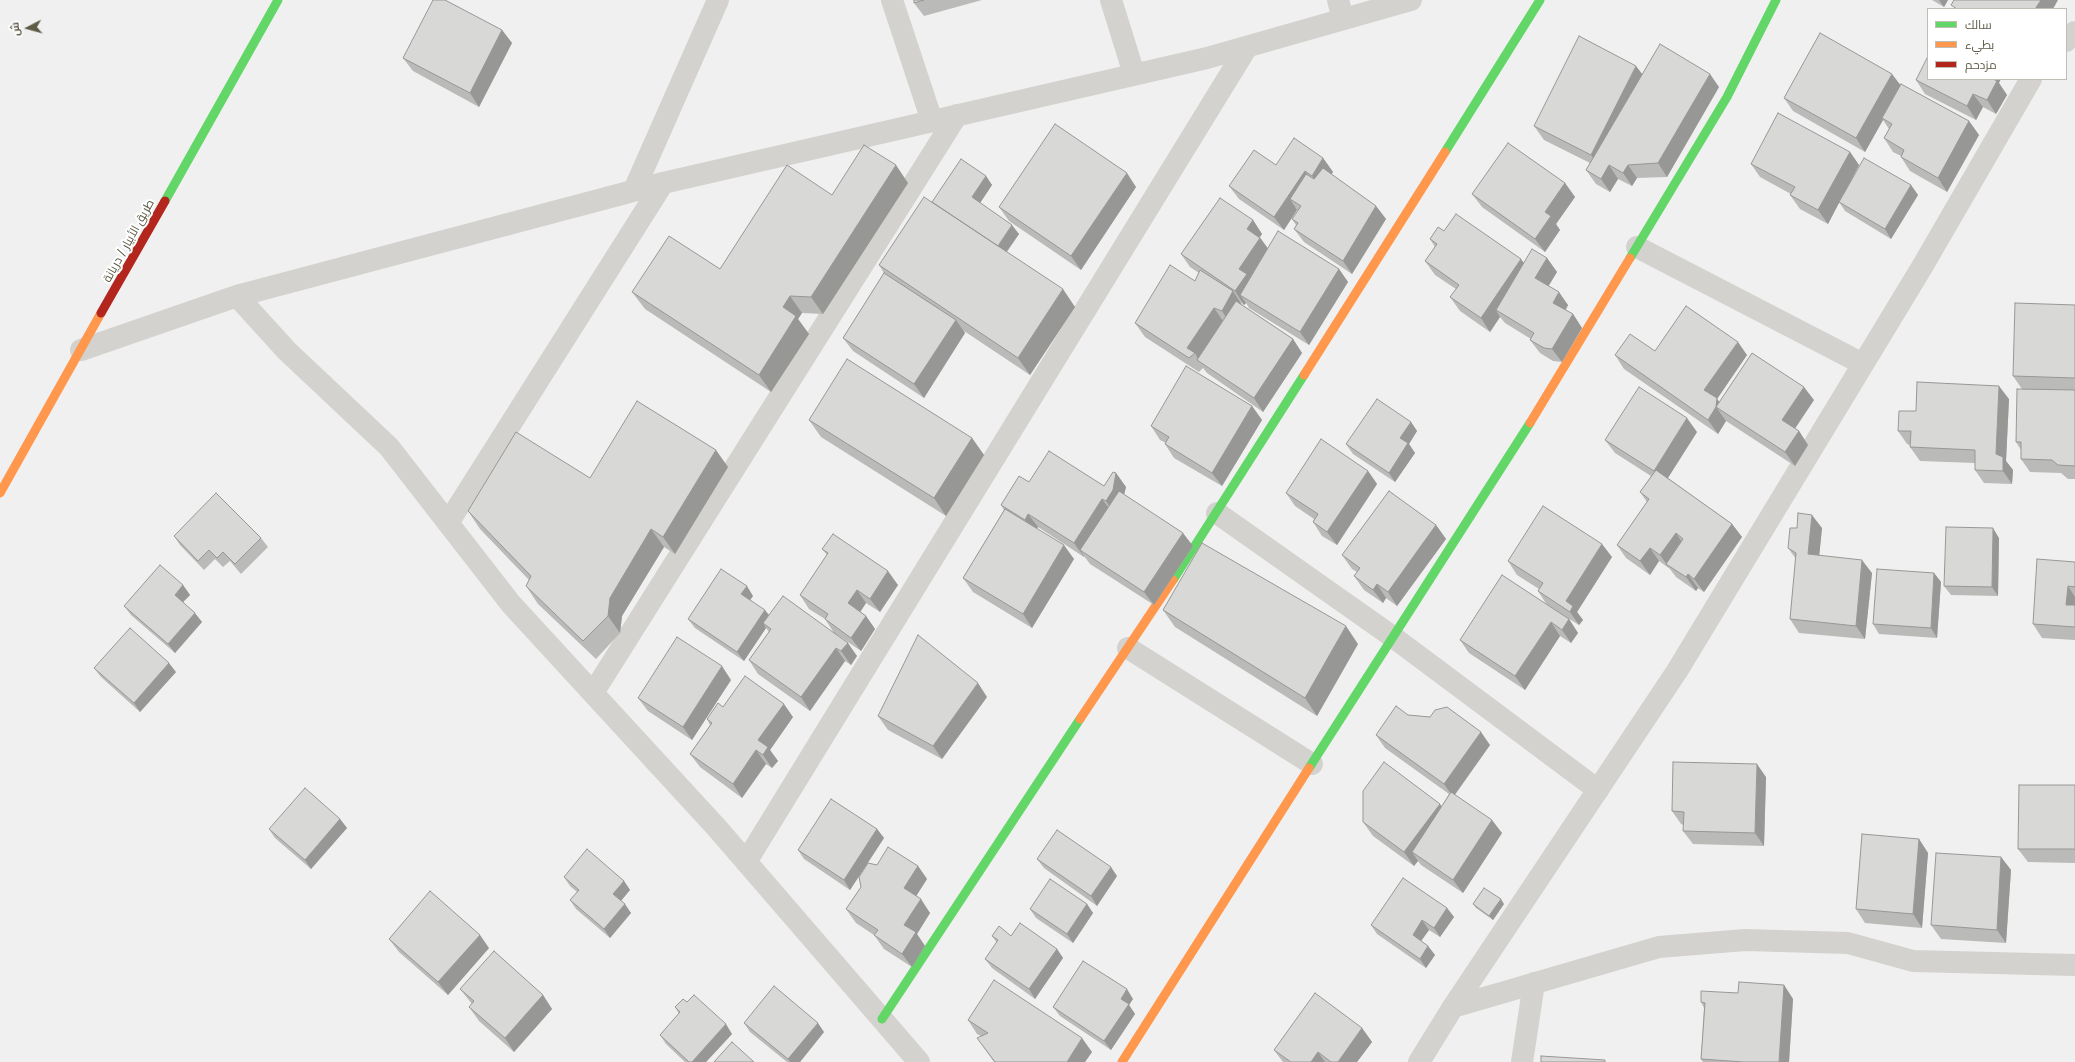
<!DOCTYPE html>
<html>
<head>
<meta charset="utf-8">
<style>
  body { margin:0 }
  #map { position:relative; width:2075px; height:1062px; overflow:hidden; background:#f0f0f1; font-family:"Fira Sans Condensed",Cairo,sans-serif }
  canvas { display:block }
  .legend { position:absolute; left:1927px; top:8px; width:140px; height:72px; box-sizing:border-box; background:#fff; border:1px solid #bfbdb5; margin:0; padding:5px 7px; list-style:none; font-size:12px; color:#5e5b46 }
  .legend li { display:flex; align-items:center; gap:8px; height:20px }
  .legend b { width:20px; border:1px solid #bfbdb5 }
  .north { position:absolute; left:8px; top:8px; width:40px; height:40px; -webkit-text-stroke:3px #fff; paint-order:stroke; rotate:264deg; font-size:11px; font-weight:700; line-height:16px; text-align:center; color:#5e5b46 }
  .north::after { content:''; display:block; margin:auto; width:14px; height:18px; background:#5e5b46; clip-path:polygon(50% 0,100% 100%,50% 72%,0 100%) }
</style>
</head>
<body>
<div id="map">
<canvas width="2075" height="1062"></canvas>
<ul class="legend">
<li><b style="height:5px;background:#63d668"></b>سالك</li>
<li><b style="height:5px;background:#ff974d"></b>بطيء</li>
<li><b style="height:5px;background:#b3261e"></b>مزدحم</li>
</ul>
<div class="north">ش</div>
</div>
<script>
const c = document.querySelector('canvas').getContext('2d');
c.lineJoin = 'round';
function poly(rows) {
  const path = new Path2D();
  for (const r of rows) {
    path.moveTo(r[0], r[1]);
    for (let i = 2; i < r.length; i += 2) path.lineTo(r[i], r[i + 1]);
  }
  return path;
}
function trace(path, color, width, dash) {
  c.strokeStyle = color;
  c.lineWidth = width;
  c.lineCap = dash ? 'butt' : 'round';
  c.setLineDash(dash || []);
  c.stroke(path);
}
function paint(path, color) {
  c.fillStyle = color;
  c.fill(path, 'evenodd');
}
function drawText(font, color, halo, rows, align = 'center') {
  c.font = font + ' "Fira Sans Condensed",Cairo,sans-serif';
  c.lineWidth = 4;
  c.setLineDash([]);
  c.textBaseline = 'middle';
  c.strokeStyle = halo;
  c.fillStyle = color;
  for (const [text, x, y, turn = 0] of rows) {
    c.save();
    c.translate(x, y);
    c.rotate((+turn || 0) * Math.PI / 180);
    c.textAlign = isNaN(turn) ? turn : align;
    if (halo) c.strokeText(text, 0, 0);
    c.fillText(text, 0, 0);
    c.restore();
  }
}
trace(poly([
  [892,0,932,121],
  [1111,0,1134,74],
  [1338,0,1343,19],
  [2066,41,2075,32],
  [634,190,718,0],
  [1637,247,1863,364],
  [237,296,663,183,1207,58,1411,0],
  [81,350,237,296,287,351,389,447,511,604,717,828,919,1062],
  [1217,513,1393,637,1598,790],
  [448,523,663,183],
  [1128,648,1312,764],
  [593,693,957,115],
  [746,862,1247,47],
  [1453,1007,1659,947,1745,940,1848,943,1913,961,2075,965],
  [1419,1062,1453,1007,1677,671,1922,267,2031,79],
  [1522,1062,1534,983]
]), '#d4d2ce', 22);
trace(poly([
  [1445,152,1540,0],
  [165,201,278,0],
  [1630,258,1727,97,1776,0],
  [1173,580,1304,375],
  [1309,768,1530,423],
  [882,1019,1080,719]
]), '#63d668', 9);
trace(poly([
  [1304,375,1445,152],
  [1530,423,1630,258],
  [0,493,101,313],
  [1080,719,1173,580],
  [1122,1062,1309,768]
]), '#ff974d', 9);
trace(poly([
  [101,313,165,201]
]), '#b3261e', 9);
paint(poly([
  [914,0,982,0,924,16,914,3],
  [1932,0,1948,0,1944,7],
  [502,30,512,43,479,107,413,71,403,58],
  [1642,74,1719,87,1667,177,1637,178,1632,186,1618,179,1610,192,1596,184,1586,170,1590,163,1544,140,1534,126],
  [1916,80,1999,83,2007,95,1996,114,1983,107,1976,120,1925,94],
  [1900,85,1969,121,1979,135,1947,192,1910,171,1901,157,1901,156,1893,152,1884,138,1889,129,1883,120,1865,152,1793,111,1784,98],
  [1850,152,1859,165,1851,181,1911,185,1918,195,1891,239,1845,211,1839,202,1828,224,1800,209,1790,195,1791,194,1760,177,1751,164],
  [1323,158,1333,172,1331,174,1376,206,1386,219,1352,274,1304,242,1294,229,1296,225,1292,219,1298,211,1297,210,1284,230,1239,199,1229,186,1276,165],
  [986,176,992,185,980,203,1019,234,1007,252,1075,307,1030,375,964,331,965,333,924,398,853,351,843,338,884,273,879,265,933,203],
  [908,183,823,314,802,313,798,319,809,334,771,392,645,309,632,292,720,269,832,195],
  [1565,183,1575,197,1556,224,1560,230,1545,252,1482,207,1472,194],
  [1136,187,1081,270,1009,221,999,207],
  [1253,220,1262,234,1260,237,1268,249,1339,269,1348,282,1309,345,1249,308,1246,303,1244,305,1241,302,1242,305,1293,339,1302,353,1263,412,1207,373,1203,368,1199,372,1145,337,1135,323,1195,281,1199,273,1190,267,1181,254],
  [1444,231,1524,263,1547,258,1557,272,1548,286,1568,305,1566,310,1573,314,1582,328,1562,362,1553,361,1540,353,1530,340,1531,339,1505,323,1500,317,1490,332,1460,311,1450,297,1456,289,1435,275,1425,261,1435,247,1430,239],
  [2075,305,2075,479,2068,479,2061,473,2030,472,2021,459,2021,450,2016,442,2022,389,2013,376],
  [1655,351,1747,355,1717,399,1720,402,1814,400,1795,429,1799,431,1808,445,1795,466,1726,421,1718,434,1624,369,1615,355],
  [2009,399,2006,461,2013,470,2012,484,1984,483,1975,470,1975,463,1920,461,1910,447,1910,445,1907,444,1898,431,1916,411],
  [1252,406,1262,420,1222,486,1174,458,1165,444,1166,443,1160,440,1151,426],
  [809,420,972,438,984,455,946,516,821,437],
  [1411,422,1417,431,1409,444,1415,453,1395,482,1353,454,1346,444],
  [1697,432,1668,478,1732,524,1742,537,1704,592,1698,588,1696,591,1676,577,1670,569,1659,561,1650,575,1626,558,1617,545,1647,502,1640,492,1651,476,1615,453,1605,440],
  [728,467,675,554,664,547,622,616,620,633,596,659,538,604,526,586,529,580,480,529,468,511,590,478],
  [1368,471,1377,484,1337,545,1322,536,1313,522,1314,519,1295,506,1286,493],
  [1116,473,1126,487,1124,494,1193,546,1154,605,1090,564,1084,556,1084,557,1038,527,1037,529,1074,559,1032,628,973,592,963,578,1004,510,1001,505,1029,482,1104,486],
  [1436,525,1446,539,1397,606,1386,598,1383,603,1364,590,1354,576,1357,572,1352,569,1342,555],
  [1797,528,1822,528,1819,556,1872,573,1865,639,1799,633,1790,619,1796,559,1788,548],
  [174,536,261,538,268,547,241,574,230,561,223,567,215,559,204,570,180,545],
  [1999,538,1998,596,1951,595,1944,586],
  [822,549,898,585,880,612,866,603,860,612,866,616,875,629,861,651,836,634,857,656,851,665,845,661,810,711,758,674,749,660,769,632,766,628,744,661,695,628,688,619,753,596,750,600,769,615,834,633,825,619,809,609,800,595,827,555],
  [1612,557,1577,612,1583,620,1579,625,1547,605,1538,591,1539,589,1517,575,1508,561],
  [2075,562,2075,640,2042,638,2033,624],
  [1934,573,1941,582,1937,638,1879,634,1873,624],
  [183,585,190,595,183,602,202,622,175,653,131,615,124,606],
  [1163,610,1358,644,1317,716,1175,627],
  [1569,619,1578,633,1571,643,1560,636,1525,690,1469,653,1460,640],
  [94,668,176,672,140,712,101,677],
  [731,680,692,740,648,711,638,698],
  [987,697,942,759,888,730,878,716],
  [723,707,793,717,770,750,778,761,772,768,766,764,742,798,700,767,690,754,710,725,707,719],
  [1408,715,1490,745,1455,795,1502,833,1463,893,1421,865,1418,861,1414,866,1373,836,1363,822,1442,806,1449,794,1385,748,1376,735],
  [1766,777,1764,846,1693,844,1683,831,1684,825,1681,824,1672,811],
  [2075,785,2075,863,2028,862,2018,849],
  [340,819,347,828,311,869,275,838,269,829],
  [877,829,884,838,850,890,804,859,798,850],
  [1919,839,1928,853,1922,928,1865,923,1856,909],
  [2001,857,2011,870,2006,943,1941,939,1931,925],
  [1037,859,1117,876,1097,906,1044,868],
  [877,865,918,866,927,879,916,896,930,913,917,934,925,946,912,967,884,949,874,935,856,923,846,909],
  [564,877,624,881,630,890,621,901,631,913,610,938,576,909,570,900,577,892,570,886],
  [1087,904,1093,913,1073,943,1036,918,1030,909],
  [1473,904,1504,904,1493,920,1476,908],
  [1447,908,1454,917,1440,937,1429,930,1421,941,1428,946,1435,955,1426,968,1377,934,1371,925],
  [992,936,1057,949,1063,958,1035,999,992,968,985,959,997,943],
  [389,939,489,948,448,995,399,952],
  [1784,985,1793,999,1789,1062,1703,1062,1701,1059,1704,1008,1701,1002,1738,993],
  [460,989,543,995,552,1009,514,1052,479,1021,469,1007,472,1004],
  [1133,999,1129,1005,1135,1014,1111,1050,1060,1016,1053,1007],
  [675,1007,732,1034,706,1062,685,1062,666,1044,660,1035,679,1014],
  [968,1020,1092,1052,1085,1062,994,1062,977,1038,981,1036,977,1034],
  [744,1023,824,1032,800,1062,787,1062,750,1032],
  [1362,1028,1372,1042,1357,1062,1283,1062,1274,1050]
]), '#babbb8');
paint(poly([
  [1939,0,1948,0,1944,7],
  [2041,0,2058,0,2053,9,2035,9],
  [502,30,512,43,479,107,470,93],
  [1636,66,1646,79,1601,169,1591,155],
  [1710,74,1719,87,1667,177,1658,163],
  [1892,74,1902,87,1882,118,1883,120,1865,152,1856,138],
  [1989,79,2001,79,1999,83,2007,95,1996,114,1987,100],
  [1973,94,1983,107,1976,120,1967,106],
  [1969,121,1979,135,1947,192,1938,178],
  [1850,152,1859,165,1828,224,1818,210],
  [1323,158,1333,172,1321,189,1312,176],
  [896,165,908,183,823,314,811,297],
  [1609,165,1618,179,1610,192,1601,179],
  [1628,165,1637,178,1632,186,1623,173],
  [1305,171,1315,185,1290,199,1297,210,1284,230,1274,217],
  [1127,173,1136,187,1081,270,1071,256],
  [986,176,992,185,978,206,972,197],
  [1565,183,1575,197,1556,224,1560,230,1545,252,1535,239,1545,212],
  [1911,185,1918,195,1891,239,1885,229],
  [1376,206,1386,219,1352,274,1343,261],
  [1253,220,1262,234,1256,242,1247,229],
  [1012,225,1019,234,1004,255,998,246],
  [1260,238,1270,251,1240,295,1246,303,1244,305,1235,291,1239,269],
  [1547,258,1557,272,1545,292,1535,278],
  [1521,259,1531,273,1496,310,1500,317,1490,332,1481,318],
  [1339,269,1348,282,1309,345,1300,332],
  [1063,289,1075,307,1030,375,1018,358],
  [1233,291,1242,305,1231,325,1222,311],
  [1559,292,1568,305,1562,316,1553,303],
  [790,296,802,313,798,319,809,334,771,392,759,375,783,307],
  [1214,308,1223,321,1198,359,1195,353,1187,348],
  [1573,314,1582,328,1562,362,1552,349],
  [956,320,965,333,924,398,914,384],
  [1293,339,1302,353,1263,412,1254,398],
  [1738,342,1747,355,1717,399,1726,412,1716,408,1704,390],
  [1999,386,2009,399,2006,461,2013,470,2012,484,2003,471,1996,454],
  [1804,387,1814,400,1791,434,1782,420],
  [1252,406,1262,420,1222,486,1212,473],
  [1716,407,1726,421,1718,434,1708,420],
  [1687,418,1697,432,1664,484,1654,471],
  [1411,422,1417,431,1409,444,1415,453,1395,482,1389,473,1400,438],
  [1799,431,1808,445,1795,466,1785,452],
  [972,438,984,455,946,516,934,498],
  [716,450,728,467,675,554,663,537],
  [1368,471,1377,484,1337,545,1327,532],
  [1116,473,1126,487,1122,503,1115,515,1106,501],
  [1102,499,1112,512,1080,550,1084,556,1084,557,1074,543],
  [1028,514,1038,527,1034,533,1025,520],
  [1812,515,1822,528,1818,568,1808,554],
  [1732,524,1742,537,1704,592,1694,579],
  [1436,525,1446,539,1397,606,1388,592],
  [1993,528,1999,538,1998,596,1992,587],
  [651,529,664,547,622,616,620,633,608,616,610,598],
  [1183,533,1193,546,1154,605,1144,592],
  [1676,533,1685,547,1666,564,1670,569,1660,555],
  [1602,544,1612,557,1577,612,1583,620,1579,625,1570,612,1566,601],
  [1064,545,1074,559,1032,628,1023,614],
  [1650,548,1659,561,1650,575,1640,561],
  [1862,560,1872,573,1865,639,1856,626],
  [888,571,898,585,880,612,870,599],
  [1934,573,1941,582,1937,638,1931,628],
  [1688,574,1698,588,1696,591,1686,577],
  [1377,584,1386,598,1383,603,1373,590],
  [183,585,190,595,181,604,175,595],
  [747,586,753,596,748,603,741,594],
  [2068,586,2075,597,2075,617,2066,605],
  [857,590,866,603,857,617,848,603],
  [765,610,772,619,763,623,766,628,744,661,737,652],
  [195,613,202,622,175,653,168,644],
  [866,616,875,629,861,651,851,638],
  [1569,619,1578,633,1571,643,1562,630],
  [1551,622,1560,636,1525,690,1515,676],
  [1346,626,1358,644,1317,716,1305,698],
  [848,643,857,656,851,665,841,651],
  [836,648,845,661,810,711,801,697],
  [169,663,176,672,140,712,134,703],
  [722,666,731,680,692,740,683,727],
  [978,683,987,697,942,759,933,746],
  [784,704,793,717,770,750,778,761,772,768,763,755,758,740],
  [1481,732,1490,745,1453,797,1444,784],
  [756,750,766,764,742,798,733,784],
  [1757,764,1766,777,1764,846,1755,833],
  [1440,804,1449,817,1412,852,1418,861,1414,866,1404,852],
  [340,819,347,828,311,869,305,860],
  [1492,820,1502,833,1463,893,1453,880],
  [877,829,884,838,850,890,844,880],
  [1919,839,1928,853,1922,928,1913,914],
  [2001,857,2011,870,2006,943,1997,930],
  [918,866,927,879,913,901,904,888],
  [1111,867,1117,876,1097,906,1091,896],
  [624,881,630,890,619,903,613,894],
  [921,899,930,913,917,934,925,946,912,967,902,954,904,925],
  [1501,899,1504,904,1493,920,1489,916],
  [625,904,631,913,610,938,604,929],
  [1087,904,1093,913,1073,943,1067,934],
  [1447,908,1454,917,1440,937,1434,928],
  [1422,920,1429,930,1419,944,1413,935],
  [480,935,489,948,448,995,438,982],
  [1428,946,1435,955,1426,968,1420,959],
  [1057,949,1063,958,1035,999,1029,989],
  [1784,985,1793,999,1789,1062,1779,1062],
  [1127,989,1133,999,1129,1005,1135,1014,1111,1050,1104,1041,1121,999],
  [543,995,552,1009,514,1052,505,1038],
  [818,1023,824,1032,800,1062,790,1062,788,1059],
  [726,1024,732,1034,706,1062,692,1062],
  [1362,1028,1372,1042,1357,1062,1338,1062],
  [1082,1038,1092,1052,1085,1062,1067,1062],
  [1318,1052,1325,1062,1311,1062]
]), '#979896');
const building = poly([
  [433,0,445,0,502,30,470,93,403,58,433,0],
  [914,0,924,0,914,3,914,0],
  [1954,0,2041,0,2035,9,1957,9,1951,5,1954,0],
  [1820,33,1892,74,1856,138,1784,98,1820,33],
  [1579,36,1636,66,1591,155,1534,126,1579,36],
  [1660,44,1710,74,1658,163,1628,165,1623,173,1609,165,1601,179,1586,170,1660,44],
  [1928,56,1928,79,1993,79,1997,81,1987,100,1973,94,1967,106,1916,80,1928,56],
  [1901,84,1969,121,1938,178,1901,157,1904,150,1884,138,1892,124,1882,118,1901,84],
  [1778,113,1850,152,1818,210,1790,195,1795,187,1751,164,1778,113],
  [1055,124,1127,173,1071,256,999,207,1055,124],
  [1294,138,1323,158,1312,176,1305,171,1274,217,1229,186,1254,150,1276,165,1294,138],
  [1508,143,1565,183,1545,212,1551,216,1535,239,1472,194,1508,143],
  [864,145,896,165,811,297,790,296,783,307,796,316,759,375,632,292,669,236,720,269,787,165,832,195,864,145],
  [1864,158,1911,185,1885,229,1839,202,1864,158],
  [961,159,986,176,972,197,1012,225,998,246,932,202,961,159],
  [1323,168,1376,206,1343,261,1294,229,1298,223,1292,219,1301,206,1290,199,1306,174,1314,179,1323,168],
  [924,197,1063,289,1018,358,879,265,924,197],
  [1220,198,1253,220,1247,229,1260,238,1239,269,1247,274,1235,291,1181,254,1220,198],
  [1456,214,1521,259,1481,318,1450,297,1459,285,1425,261,1437,244,1430,239,1438,227,1444,231,1456,214],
  [1278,231,1339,269,1300,332,1240,295,1278,231],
  [1532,249,1547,258,1535,278,1559,292,1553,303,1573,314,1552,349,1544,348,1530,340,1534,333,1496,310,1532,249],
  [1170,265,1195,281,1200,270,1233,291,1222,311,1214,308,1187,348,1195,353,1189,358,1135,323,1170,265],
  [884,273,956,320,914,384,843,338,884,273],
  [1236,301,1293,339,1254,398,1197,360,1236,301],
  [2015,303,2075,305,2075,378,2013,376,2015,303],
  [1686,306,1738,342,1704,390,1717,398,1716,407,1752,353,1804,387,1782,420,1799,431,1785,452,1716,407,1708,420,1615,355,1630,334,1655,351,1686,306],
  [847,359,972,438,934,498,809,420,847,359],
  [1186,366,1252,406,1212,473,1165,444,1169,437,1151,426,1186,366],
  [1917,382,1999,386,1996,454,2003,457,2003,471,1975,470,1975,450,1910,447,1911,431,1898,431,1899,411,1916,411,1917,382],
  [1639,387,1687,418,1654,471,1605,440,1639,387],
  [2017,389,2075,390,2075,466,2058,465,2052,460,2021,459,2021,442,2016,442,2017,389],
  [1377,399,1411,422,1400,438,1408,443,1389,473,1346,444,1377,399],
  [637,401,716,450,663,537,651,529,610,598,608,616,583,641,526,586,531,576,468,511,516,432,590,478,637,401],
  [1321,439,1368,471,1327,532,1313,522,1318,514,1286,493,1321,439],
  [1049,451,1104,486,1113,472,1116,473,1113,490,1106,501,1102,499,1074,543,1028,514,1025,520,1001,505,1019,476,1029,482,1049,451],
  [1656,470,1732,524,1694,579,1688,574,1686,577,1666,564,1683,539,1676,533,1660,555,1650,548,1640,561,1617,545,1649,499,1640,492,1656,470],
  [1119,491,1183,533,1144,592,1080,550,1119,491],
  [1389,491,1436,525,1388,592,1377,584,1373,590,1354,576,1360,568,1342,555,1389,491],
  [216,493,261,538,235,564,223,552,217,558,209,550,198,561,174,536,216,493],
  [1543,506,1602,544,1566,601,1573,606,1570,612,1538,591,1543,583,1508,561,1543,506],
  [1005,509,1064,545,1023,614,963,578,1005,509],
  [1798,513,1812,515,1808,554,1862,560,1856,626,1790,619,1796,553,1788,548,1790,528,1797,528,1798,513],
  [1946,527,1993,528,1992,587,1944,586,1946,527],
  [833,534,888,571,870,599,857,590,848,603,866,616,851,638,825,619,828,614,800,595,828,553,822,549,833,534],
  [1202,543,1346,626,1305,698,1163,610,1202,543],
  [2037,559,2075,562,2075,587,2068,586,2066,605,2075,605,2075,627,2033,624,2037,559],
  [160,565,183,585,175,595,195,613,168,644,124,606,160,565],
  [721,569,747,586,741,594,765,610,737,652,688,619,721,569],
  [1877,569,1934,573,1931,628,1873,624,1877,569],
  [1502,575,1569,619,1562,630,1551,622,1515,676,1460,640,1502,575],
  [783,596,848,643,841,651,836,648,801,697,749,660,771,629,763,623,783,596],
  [130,628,169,663,134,703,94,668,130,628],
  [918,635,978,683,933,746,878,716,918,635],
  [677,637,722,666,683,727,638,698,677,637],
  [745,676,784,704,758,740,768,747,763,755,756,750,733,784,690,754,712,723,707,719,718,703,723,707,745,676],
  [1396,706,1408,715,1430,717,1435,710,1447,707,1481,732,1444,784,1376,735,1396,706],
  [1384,762,1440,804,1404,852,1363,822,1363,791,1384,762],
  [1673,762,1757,764,1755,833,1683,831,1684,812,1672,811,1673,762],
  [2019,785,2075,785,2075,849,2018,849,2019,785],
  [305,788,340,819,305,860,269,829,305,788],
  [1451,792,1492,820,1453,880,1412,852,1451,792],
  [831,799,877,829,844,880,798,850,831,799],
  [1057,830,1111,867,1091,896,1037,859,1057,830],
  [1862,834,1919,839,1913,914,1856,909,1862,834],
  [888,847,918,866,904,888,921,899,904,925,916,932,902,954,874,935,878,930,846,909,861,887,859,877,868,863,877,865,888,847],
  [587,849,624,881,613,894,625,904,604,929,570,900,579,890,564,877,587,849],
  [1936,853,2001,857,1997,930,1931,925,1936,853],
  [1403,878,1447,908,1434,928,1422,920,1413,935,1428,946,1420,959,1371,925,1403,878],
  [1050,879,1087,904,1067,934,1030,909,1050,879],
  [1484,888,1501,899,1489,916,1473,904,1484,888],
  [430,891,480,935,438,982,389,939,430,891],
  [1020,923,1057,949,1029,989,985,959,998,940,992,936,999,926,1011,936,1020,923],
  [494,951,543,995,505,1038,469,1007,474,1001,460,989,494,951],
  [1083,961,1127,989,1121,999,1129,1004,1104,1041,1053,1007,1083,961],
  [994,980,1082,1038,1067,1062,995,1062,977,1038,988,1033,968,1020,994,980],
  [1739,982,1784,985,1779,1062,1744,1062,1701,1059,1705,1003,1701,1002,1701,991,1738,993,1739,982],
  [774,986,818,1023,788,1059,744,1023,774,986],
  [1315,993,1362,1028,1338,1062,1331,1062,1318,1052,1311,1062,1291,1062,1274,1050,1315,993],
  [694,995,726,1024,692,1062,689,1062,660,1035,680,1012,675,1007,683,999,687,1002,694,995],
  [732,1042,754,1062,714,1062,732,1042],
  [1541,1056,1605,1060,1605,1062,1541,1062,1541,1056]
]);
paint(building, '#d8d9d6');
trace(building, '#979896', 1);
drawText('12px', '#5e5b46', '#fff', [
  ["طريق الأبيار / دريانة",129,241,-61]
]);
</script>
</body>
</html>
